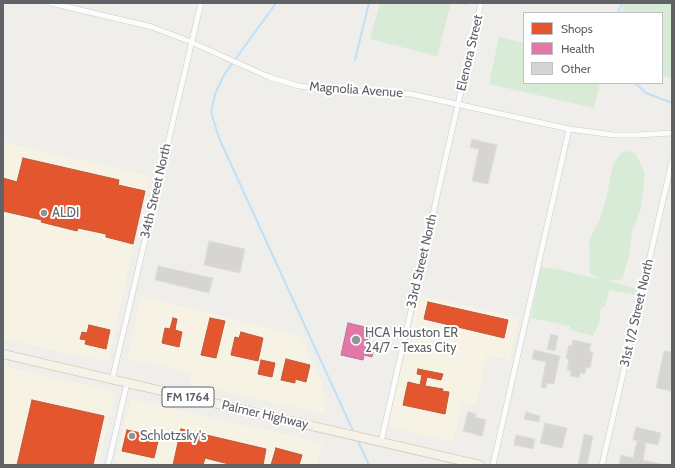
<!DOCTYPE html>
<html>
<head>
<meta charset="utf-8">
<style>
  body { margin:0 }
  #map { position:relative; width:675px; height:468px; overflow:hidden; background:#efeeea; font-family:Cabin,sans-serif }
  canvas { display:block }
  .frame { position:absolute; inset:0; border:4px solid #5f6368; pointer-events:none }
  .legend { position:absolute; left:523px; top:12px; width:140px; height:72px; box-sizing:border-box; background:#fff; border:1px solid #bfc1c3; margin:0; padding:5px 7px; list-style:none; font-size:12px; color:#5f6368 }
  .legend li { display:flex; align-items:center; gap:8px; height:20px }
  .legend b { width:20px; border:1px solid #bfc1c3 }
</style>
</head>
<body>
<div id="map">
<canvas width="675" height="468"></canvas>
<div class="frame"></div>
<ul class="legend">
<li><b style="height:11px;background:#e4572e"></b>Shops</li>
<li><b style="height:11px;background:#e377a8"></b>Health</li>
<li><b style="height:11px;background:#d6d5d3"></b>Other</li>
</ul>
</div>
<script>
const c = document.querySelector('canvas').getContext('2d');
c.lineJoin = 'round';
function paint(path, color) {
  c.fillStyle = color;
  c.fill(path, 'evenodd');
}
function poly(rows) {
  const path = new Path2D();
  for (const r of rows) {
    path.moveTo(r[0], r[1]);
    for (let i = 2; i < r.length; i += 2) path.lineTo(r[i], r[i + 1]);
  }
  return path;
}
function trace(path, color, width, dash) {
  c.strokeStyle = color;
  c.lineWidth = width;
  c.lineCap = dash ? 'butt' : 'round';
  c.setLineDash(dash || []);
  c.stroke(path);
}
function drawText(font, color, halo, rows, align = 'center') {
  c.font = font + ' Cabin,sans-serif';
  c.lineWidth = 4;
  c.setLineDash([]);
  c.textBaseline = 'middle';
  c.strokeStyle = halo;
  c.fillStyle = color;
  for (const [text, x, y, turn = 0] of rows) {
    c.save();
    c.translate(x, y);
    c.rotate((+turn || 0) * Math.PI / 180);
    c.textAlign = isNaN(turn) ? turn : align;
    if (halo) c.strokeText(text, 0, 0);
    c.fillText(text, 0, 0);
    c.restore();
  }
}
paint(poly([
  [3,142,149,176,108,362,3,339],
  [419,295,519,318,510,360,487,355,475,405,462,402,453,442,388,427],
  [141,297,206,312,300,337,322,382,325,414,189,384,191,373,127,358],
  [3,366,116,392,98,465,3,465],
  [131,399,322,443,317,465,127,465,115,462]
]), '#f7f3e4');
paint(poly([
  [380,3,451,3,437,56,370,39],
  [623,3,672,3,672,78,662,75,662,13,622,13],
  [499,37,524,43,524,83,600,83,594,108,489,84],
  [626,151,635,153,645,173,641,209,632,231,629,257,622,279,607,281,638,289,636,295,609,290,607,300,605,306,601,308,599,323,593,336,570,330,570,326,531,318,541,267,557,269,602,280,590,274,589,241,599,221,606,199,613,165,621,153]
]), '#d8ebd6');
const shops = poly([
  [23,158,119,180,118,185,145,191,133,244,106,237,106,234,78,228,77,231,41,222,42,220,3,211,3,178,17,182,23,158],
  [428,302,508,320,504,338,424,319,428,302],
  [173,318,177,319,175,330,182,332,179,347,162,343,165,328,170,329,173,318],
  [210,318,225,321,216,358,201,355,210,318],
  [89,325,110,330,106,349,85,344,86,340,80,339,82,332,87,333,89,325],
  [241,332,263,338,258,361,231,355,235,337,239,338,241,332],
  [286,359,310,365,306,382,295,379,295,383,281,380,286,359],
  [261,360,275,363,272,377,258,374,261,360],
  [418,369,443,374,441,380,427,377,425,386,443,389,442,391,449,392,445,414,403,405,408,382,420,385,422,375,417,374,418,369],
  [32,400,104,416,93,465,17,465,32,400],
  [181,429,266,449,263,465,233,465,205,458,203,465,173,465,181,429],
  [127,430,159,437,154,458,122,451,127,430],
  [276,448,302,455,299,465,271,465,276,448]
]);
paint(shops, '#e4572e');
trace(shops, '#bc5b3f', 1);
const health = poly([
  [348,323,369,328,369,331,375,332,374,338,368,337,365,350,373,352,372,357,364,355,363,360,341,355,348,323]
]);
paint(health, '#e377a8');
trace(health, '#bb7195', 1);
trace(poly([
  [276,3,224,75,215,94,211,112,219,138,354,433],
  [465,4,466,3],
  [618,13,622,3],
  [355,60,369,3],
  [635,83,646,93,672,103],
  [357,439,369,465]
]), '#bfe0f9', 2);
const building = poly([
  [472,139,497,145,488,184,472,181,479,149,470,147,472,139],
  [209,241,245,249,240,273,204,265,209,241],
  [158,266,213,278,209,293,155,280,158,266],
  [551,334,558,336,555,351,547,349,551,334],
  [573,340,591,344,589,351,593,352,590,368,586,367,585,374,580,373,579,378,570,376,571,371,567,370,569,359,566,358,569,345,572,346,573,340],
  [534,350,560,356,554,384,547,383,546,388,541,387,546,362,532,359,534,350],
  [664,351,672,352,671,391,656,388,664,351],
  [468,412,476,414,475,417,486,420,482,436,463,431,468,412],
  [526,412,540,416,539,422,524,419,526,412],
  [545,423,567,428,562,448,540,443,545,423],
  [636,427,661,433,658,445,633,440,636,427],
  [584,434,593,436,587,465,578,465,584,434],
  [516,435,535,439,533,449,514,445,516,435],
  [637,441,646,443,643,460,661,464,660,465,619,465,621,455,633,458,637,441]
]);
paint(building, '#d6d5d3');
trace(building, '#deddd9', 1);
const minor = poly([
  [51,3,152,27,191,42,269,77,299,86,338,91,383,91,411,94,569,129,614,135,637,135,672,133],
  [112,380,201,3],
  [381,442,481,3],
  [108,465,127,383],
  [493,465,569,129],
  [602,465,672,161]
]);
const primary = poly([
  [3,354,480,465]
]);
trace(minor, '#cbcccc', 6);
trace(primary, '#d7ceb8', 10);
trace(minor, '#fdfcfc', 5);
trace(primary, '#f4f2e9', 8);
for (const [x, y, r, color] of [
  [44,213,4,"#919496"],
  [356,340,5,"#919496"],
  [132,436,4,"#919496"]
]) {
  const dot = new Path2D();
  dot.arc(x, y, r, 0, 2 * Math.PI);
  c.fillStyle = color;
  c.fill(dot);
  trace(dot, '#fff', 1.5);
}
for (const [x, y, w] of [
  [188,397,52]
]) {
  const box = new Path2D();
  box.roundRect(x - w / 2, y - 10, w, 20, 3);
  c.fillStyle = '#fff';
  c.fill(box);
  trace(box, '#5f6368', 1);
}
drawText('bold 12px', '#5f6368', null, [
  ["FM 1764",188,397]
]);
drawText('13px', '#5f6368', '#fff', [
  ["Elenora Street",470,53,-77],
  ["Magnolia Avenue",356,90,4],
  ["34th Street North",156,191,-77],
  ["33rd Street North",422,261,-77],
  ["31st 1/2 Street North",637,313,-77],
  ["Palmer Highway",265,415,13]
]);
drawText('13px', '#5f6368', '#fff', [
  ["ALDI",52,213],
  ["HCA Houston ER",365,333],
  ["24/7 - Texas City",365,348],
  ["Schlotzsky's",140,436]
], 'left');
</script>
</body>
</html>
